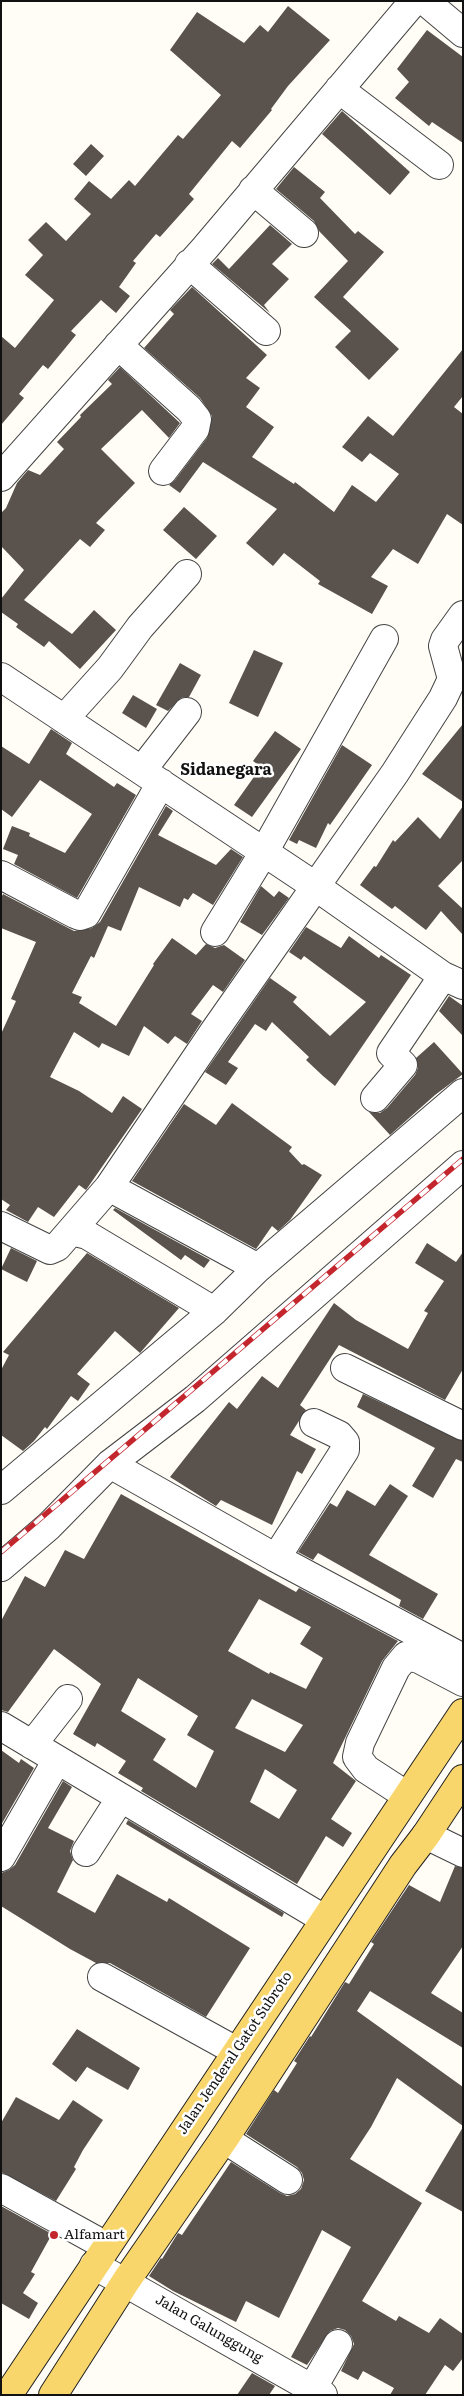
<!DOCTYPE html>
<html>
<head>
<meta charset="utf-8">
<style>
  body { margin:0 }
  #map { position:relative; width:464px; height:2396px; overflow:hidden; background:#fffdf5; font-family:Literata,serif }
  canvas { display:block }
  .frame { position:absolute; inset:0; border:2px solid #111; pointer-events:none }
</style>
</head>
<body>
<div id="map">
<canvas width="464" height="2396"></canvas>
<div class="frame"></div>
</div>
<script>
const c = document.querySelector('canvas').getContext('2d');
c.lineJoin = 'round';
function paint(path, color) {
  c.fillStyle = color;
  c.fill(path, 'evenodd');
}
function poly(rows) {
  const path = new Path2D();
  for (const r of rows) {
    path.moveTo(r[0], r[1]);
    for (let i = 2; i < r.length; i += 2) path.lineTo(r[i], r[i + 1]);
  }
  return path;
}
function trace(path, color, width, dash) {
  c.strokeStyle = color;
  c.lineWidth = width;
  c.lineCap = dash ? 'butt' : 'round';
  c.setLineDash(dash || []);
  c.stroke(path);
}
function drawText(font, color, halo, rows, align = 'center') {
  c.font = font + ' Literata,serif';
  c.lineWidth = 5;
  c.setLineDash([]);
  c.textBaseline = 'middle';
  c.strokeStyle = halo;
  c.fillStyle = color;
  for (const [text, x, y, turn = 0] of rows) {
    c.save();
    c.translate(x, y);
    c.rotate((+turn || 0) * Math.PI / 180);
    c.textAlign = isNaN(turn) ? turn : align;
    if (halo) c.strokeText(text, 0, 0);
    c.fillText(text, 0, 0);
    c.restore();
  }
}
paint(poly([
  [288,6,330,40,288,86,271,109,272,110,240,148,232,141,189,194,194,199,160,237,156,234,133,261,136,263,119,287,130,296,116,313,101,300,71,331,76,335,48,369,43,365,19,394,24,398,1,425,1,336,15,348,54,300,25,275,43,255,28,240,46,222,66,241,91,214,74,199,89,181,111,199,129,180,135,186,178,135,183,139,221,95,170,50,197,12,244,43,260,25,268,32],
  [427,30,463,57,463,143,432,122,429,126,395,98,409,82,397,69],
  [342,111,410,172,390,195,322,134],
  [91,144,104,156,86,176,73,164],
  [294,167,325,192,320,198,355,234,358,231,384,252,343,297,399,349,369,380,335,347,351,331,314,297,348,261,319,231,314,221,276,189],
  [270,225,292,244,272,264,289,279,264,305,270,313,212,264,218,258,229,269],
  [192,287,267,355,246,378,260,388,246,407,274,427,252,457,294,484,295,482,334,512,352,485,376,502,399,474,370,453,362,462,342,447,368,416,393,436,463,349,463,396,454,407,463,414,463,525,447,514,418,564,393,549,371,577,388,586,372,614,318,584,320,581,284,553,273,566,246,543,277,509,203,462,180,493,169,485,175,480,207,438,212,416,200,398,144,348,174,314,170,310],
  [120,367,180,423,169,438,142,410,101,449,135,483,96,523,105,530,90,547,80,539,24,600,72,634,94,610,116,630,80,669,49,641,44,647,16,627,18,624,1,612,1,599,24,570,1,546,1,513,6,508,17,483,28,470,40,475,64,449,57,442,81,417,80,415,112,384,108,380],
  [184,507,217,536,196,559,163,530],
  [254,650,283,663,258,717,229,703],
  [180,663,201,675,189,697,181,698,168,711,156,705],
  [133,695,157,709,146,728,122,713],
  [463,724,463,802,422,774],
  [51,729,72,743,66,754,114,787,117,783,136,795,77,898,14,864,18,855,3,849,12,826,30,833,29,836,65,853,92,814,40,780,12,817,1,809,1,746,29,764],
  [275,731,301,749,252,817,234,805,261,767,253,761],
  [342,745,372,765,330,825,328,823,316,848,299,840,297,844,289,840],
  [166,806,173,811,158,835,216,865,231,849,243,857,213,905,193,893,188,900,184,898,180,907,139,887,121,931,108,926,94,958,91,956,72,993,82,997,79,1003,116,1026,154,965,153,964,172,938,196,955,206,944,215,948,224,945,245,960,223,992,213,985,191,1014,202,1021,187,1044,175,1036,168,1044,144,1026,129,1056,102,1043,99,1048,74,1032,50,1077,79,1091,112,1113,123,1096,142,1109,86,1190,79,1185,54,1217,38,1207,28,1222,6,1210,10,1205,1,1199,1,1034,16,1001,11,999,36,942,1,928,1,898,3,894,74,931,92,928,100,922],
  [463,806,463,860,438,886,463,909,463,935,441,911,426,930,395,906,392,909,360,885,374,866,376,867,393,840,395,842,418,817,440,839],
  [261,886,274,897,279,891,289,898,262,935,240,922],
  [306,927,341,948,349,936,379,958,381,955,411,975,335,1086,323,1076,306,1060,309,1057,272,1022,266,1031,255,1024,228,1062,238,1068,226,1085,205,1072,270,978,297,997,293,1002,330,1036,366,1002,304,956,301,960,289,952],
  [449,996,463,1006,463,1036,439,1011],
  [434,1042,463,1074,435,1095,390,1135,369,1112,380,1113,387,1108,415,1075,418,1068,416,1058],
  [232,1103,292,1147,289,1151,302,1165,304,1164,322,1175,290,1220,278,1231,272,1226,256,1249,132,1181,184,1104,216,1125],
  [115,1208,210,1260,204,1268,185,1255,181,1260,113,1210],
  [427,1243,456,1262,463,1252,463,1369,445,1400,339,1345,300,1405,306,1410,290,1435,316,1449,302,1474,297,1471,272,1525,221,1500,216,1506,170,1477,229,1402,237,1409,262,1376,278,1388,334,1303,356,1320,408,1349,428,1313,424,1311,444,1281,415,1263],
  [11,1248,37,1261,27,1282,1,1269],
  [87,1253,179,1308,140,1353,115,1331,77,1374,90,1384,78,1401,71,1396,47,1429,45,1427,34,1441,23,1451,1,1435,1,1370,9,1355,3,1352],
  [363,1394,463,1441,463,1462,456,1459,433,1498,412,1486,435,1448,357,1407],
  [390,1484,408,1496,369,1555,438,1594,423,1619,399,1606,401,1600,318,1553,313,1560,298,1552,330,1503,337,1507,347,1490,375,1506],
  [121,1494,296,1592,299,1588,398,1641,382,1661,333,1763,356,1781,331,1819,352,1833,343,1847,326,1836,297,1884,141,1791,143,1788,118,1773,126,1761,97,1743,95,1747,73,1734,101,1684,54,1649,8,1712,1,1710,1,1621,25,1576,45,1587,65,1550,84,1559],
  [259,1599,311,1627,300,1644,323,1658,306,1689,270,1672,269,1674,228,1651],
  [138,1678,198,1716,187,1735,214,1751,196,1788,153,1760,166,1739,121,1711],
  [252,1699,303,1725,285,1752,235,1728],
  [265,1769,297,1790,279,1819,250,1802],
  [1,1750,19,1763,21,1759,34,1768,1,1825],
  [63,1781,72,1787,48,1828,74,1841,70,1851,73,1860,57,1892,95,1913,117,1874,167,1902,169,1898,250,1948,206,2017,110,1963,96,1963,70,1949,1,1906,1,1873,9,1870,15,1865],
  [128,1820,284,1913,282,1917,126,1824],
  [455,1866,463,1868,463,1946,431,1993,463,2013,463,2048,370,1991,357,2011,463,2087,463,2126,397,2078,371,2127,350,2159,422,2203,362,2301,396,2321,399,2316,429,2333,440,2318,463,2334,463,2358,453,2371,445,2365,425,2395,390,2395,394,2388,363,2371,358,2380,341,2371,354,2344,351,2336,345,2330,338,2328,330,2331,307,2365,291,2357,351,2247,322,2230,279,2318,246,2301,236,2322,173,2291,149,2276,161,2258,162,2259,178,2233,182,2235,231,2162,280,2193,287,2196,295,2194,301,2189,304,2180,302,2173,297,2167,246,2134,274,2090,278,2093,297,2063,294,2061,310,2036,311,2037,345,1982,349,1984,374,1944,371,1942,409,1885,440,1902],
  [77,2029,140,2068,128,2090,87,2067,76,2082,52,2064],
  [16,2097,59,2120,73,2100,103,2120,83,2150,74,2167,76,2169,56,2201,1,2172,1,2123],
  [463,2127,463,2212,425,2191],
  [1,2206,52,2234,31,2272,35,2274,23,2293,38,2303,29,2319,1,2303],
  [252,2373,275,2386,269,2395,237,2395]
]), '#5a524d');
const minor = poly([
  [425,1,463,33],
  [339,89,439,165],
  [253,190,304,233],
  [189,264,266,331],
  [118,345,189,409,197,419,195,429,163,471],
  [1,477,205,248,414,1],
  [1,677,315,886,443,976,463,985],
  [64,719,110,668,140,627,187,574],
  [142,770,187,712],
  [1,875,75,914,80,916,86,914,161,783],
  [215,932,264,852,384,639],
  [375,1098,403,1065,391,1053,443,976],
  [109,1187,213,1033,395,773,443,698,452,679,443,646,445,640,463,615],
  [1,1226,50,1250,57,1247,109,1187,258,1268],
  [71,1231,87,1235,214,1311],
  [345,1368,463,1426],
  [110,1464,276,1558,463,1658],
  [1,1490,214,1311,258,1268,463,1093],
  [276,1558,345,1450,345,1442,339,1435,314,1423],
  [1,1567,49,1526,110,1464,195,1399,463,1165],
  [1,1726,324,1919],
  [32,1745,68,1699],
  [406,1795,366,1769,357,1757,360,1743,396,1668,406,1656,419,1659,463,1682],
  [426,1835,463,1853],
  [86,1852,120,1799],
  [1,1857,57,1760],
  [102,1977,236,2051],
  [224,2139,288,2180],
  [1,2188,106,2246],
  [94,2265,323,2395],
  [312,2389,338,2344]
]);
const major = poly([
  [8,2395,463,1713],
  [53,2395,126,2281,224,2139,403,1865,426,1835,463,1779]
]);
trace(minor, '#444', 30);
trace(major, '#222', 30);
trace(minor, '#fff', 28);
trace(major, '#f9d66b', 28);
const rail = poly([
  [1,1552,463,1159]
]);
trace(rail, '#c4262e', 5.5);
trace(rail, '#fff', 4, [11]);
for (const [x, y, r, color] of [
  [54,2235,5,"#c4262e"]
]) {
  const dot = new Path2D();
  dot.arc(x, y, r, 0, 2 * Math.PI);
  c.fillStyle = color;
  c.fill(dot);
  trace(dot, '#fff', 2);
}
drawText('14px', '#111', '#fff', [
  ["Jalan Jenderal Gatot Subroto",235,2053,-56],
  ["Jalan Galunggung",209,2329,30]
]);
drawText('14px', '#111', '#fff', [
  ["Alfamart",64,2235]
], 'left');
drawText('bold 16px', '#111', '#fff', [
  ["Sidanegara",226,770]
]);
</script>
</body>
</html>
